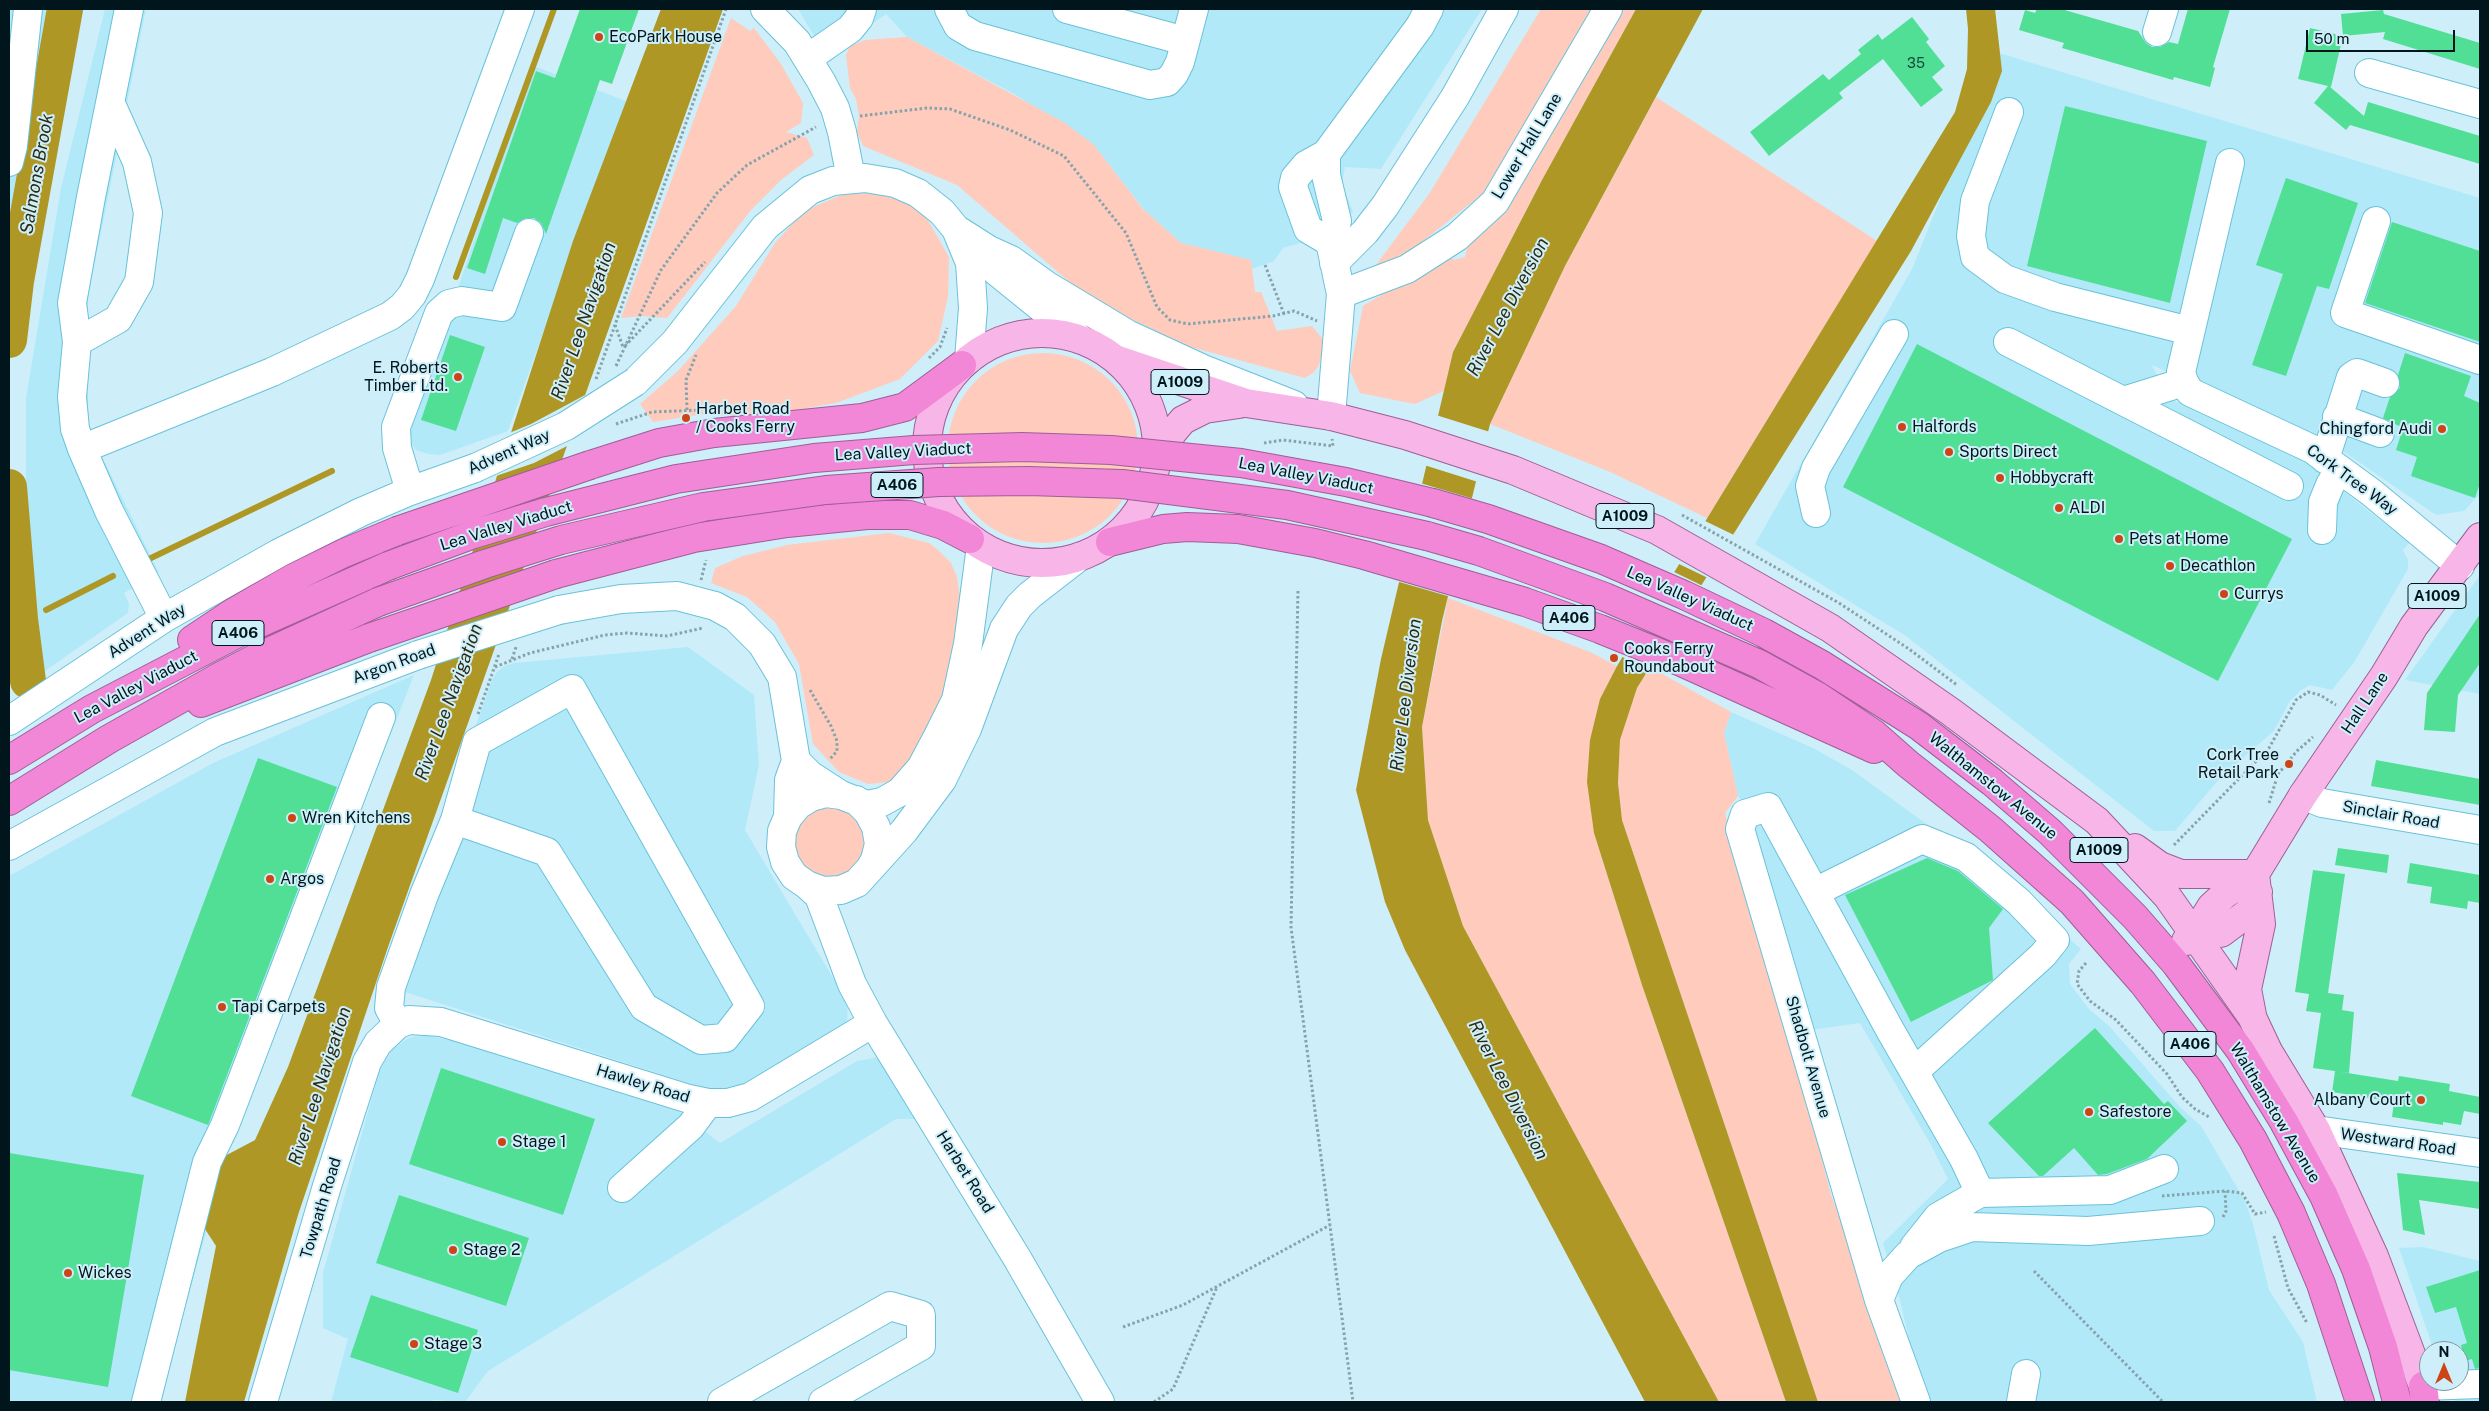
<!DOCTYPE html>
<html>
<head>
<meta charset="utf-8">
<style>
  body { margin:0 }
  #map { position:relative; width:2489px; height:1411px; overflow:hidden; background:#ceeff9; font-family:"Public Sans",sans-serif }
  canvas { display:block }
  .frame { position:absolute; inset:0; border:10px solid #00161c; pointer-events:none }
  .north { position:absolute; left:2419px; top:1341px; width:50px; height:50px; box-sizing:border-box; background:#ceeff9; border:1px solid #7c98a1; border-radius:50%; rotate:0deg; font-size:14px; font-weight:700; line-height:20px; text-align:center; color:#00161c }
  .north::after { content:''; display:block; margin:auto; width:18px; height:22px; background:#cd4517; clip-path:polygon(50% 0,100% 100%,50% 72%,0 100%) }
  .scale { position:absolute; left:2306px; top:30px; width:149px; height:22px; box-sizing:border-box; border:2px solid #00161c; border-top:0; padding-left:6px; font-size:15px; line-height:18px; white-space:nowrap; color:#00161c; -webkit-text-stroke:4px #ceeff9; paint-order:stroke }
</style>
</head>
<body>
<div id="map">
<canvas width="2489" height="1411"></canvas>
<div class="frame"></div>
<div class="north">N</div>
<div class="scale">50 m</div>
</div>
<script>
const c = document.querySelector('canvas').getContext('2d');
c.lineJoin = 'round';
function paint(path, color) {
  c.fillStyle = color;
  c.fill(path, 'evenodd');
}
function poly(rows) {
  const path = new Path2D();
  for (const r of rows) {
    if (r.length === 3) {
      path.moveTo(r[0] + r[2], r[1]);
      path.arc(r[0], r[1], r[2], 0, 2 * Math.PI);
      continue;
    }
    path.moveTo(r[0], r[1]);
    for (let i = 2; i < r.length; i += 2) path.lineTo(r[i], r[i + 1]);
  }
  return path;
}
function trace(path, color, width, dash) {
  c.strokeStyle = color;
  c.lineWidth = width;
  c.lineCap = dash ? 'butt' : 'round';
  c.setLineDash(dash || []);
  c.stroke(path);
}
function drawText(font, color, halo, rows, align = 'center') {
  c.font = font + ' "Public Sans",sans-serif';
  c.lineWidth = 4;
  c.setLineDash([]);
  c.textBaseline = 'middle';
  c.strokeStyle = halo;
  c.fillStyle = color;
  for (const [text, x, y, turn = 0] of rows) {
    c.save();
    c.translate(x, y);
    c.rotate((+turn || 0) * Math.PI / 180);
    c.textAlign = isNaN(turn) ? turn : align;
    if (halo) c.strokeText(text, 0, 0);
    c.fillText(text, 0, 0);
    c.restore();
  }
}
paint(poly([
  [9,9,58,9,9,288],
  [105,9,146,9,88,297,88,428,159,573,124,593,129,604,128,613,45,671,26,532,26,398,61,188],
  [798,9,1482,9,1381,169,1345,167,1342,183,1353,212,1313,239,1283,248,1274,261,1252,269,1251,260,1181,243,1146,212,1096,148,1016,95,907,37,886,14,868,27,830,62],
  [1999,53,2480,198,2480,494,2464,511,2436,515,2334,445,2152,365,2168,398,2307,459,2347,494,2409,543,2403,550,2408,560,2408,569,2355,661,2332,690,2310,685,2301,690,2290,701,2274,731,2221,777,2175,831,2154,831,1906,636,1755,544,1912,269],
  [531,65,626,101,508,431,440,455,428,454,416,450,410,442,408,433,445,328],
  [2480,575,2480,694,2405,680],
  [688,647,754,695,759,765,745,830,848,1003,847,1023,751,1087,713,1091,383,985,492,680,496,673,504,666,514,663],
  [414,675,232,1139,159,1402,9,1402,9,876,213,763],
  [1731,712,1813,748,1852,770,1998,876,2081,949,2069,964,2070,984,2089,1009,2110,1027,2179,1106,2201,1126,2245,1201,2253,1224,2269,1290,2303,1342,2317,1402,1924,1402,1897,1288,1883,1243,1948,1179,1931,1145,1860,1023,1810,1030,1750,834,1758,822,1738,796,1724,733],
  [424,1035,450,1040,680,1112,720,1143,857,1061,879,1057,916,1119,896,1119,488,1371,465,1402,434,1400,430,1402,331,1402,348,1339,323,1328,323,1273,379,1072,392,1050,408,1038],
  [2423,1247,2480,1261,2480,1402,2455,1402,2452,1381,2459,1381,2459,1351,2434,1351,2399,1248]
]), '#b1e9f9');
paint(poly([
  [1541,9,1596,9,1491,187,1408,253,1370,273,1429,194],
  [1622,9,1636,9,1542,180,1453,352,1444,391,1415,404,1360,393,1350,371,1363,306,1448,255,1454,260,1465,257,1468,242,1520,188,1576,78],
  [731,18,750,31,754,28,781,64,803,103,801,123,786,132,807,138,814,155,781,180,751,210,667,318,643,316,621,318],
  [907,37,1065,123,1094,145,1143,209,1181,243,1251,260,1255,292,1261,292,1277,331,1312,326,1325,342,1319,365,1314,372,1305,378,1187,346,1088,298,957,185,863,146,857,132,859,116,856,99,850,88,846,55,850,46,865,40],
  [1656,97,1877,241,1707,518,1608,471,1490,424,1565,266],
  [871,193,903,200,925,215,949,257,948,297,938,341,900,379,836,403,748,418,705,414,653,422,640,404,678,371,736,306,775,243,804,211,844,194],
  [1043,448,95],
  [889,533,929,543,938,550,951,563,957,577,960,598,951,669,936,714,912,761,890,782,868,784,839,772,813,744,799,664,775,622,747,597,711,583,715,568,743,556,787,545],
  [1448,598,1590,652,1617,666,1600,699,1594,833,1642,985,1786,1402,1719,1402,1463,926,1428,820,1422,727],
  [1655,670,1731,712,1724,733,1738,796,1725,813,1789,1032,1831,1195,1899,1368,1910,1402,1818,1402,1622,820,1618,783,1620,740,1637,688,1647,673],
  [833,806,853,814,866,833,866,855,844,879,813,878,793,854,793,833,798,824,813,810]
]), '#fecbbc');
paint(poly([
  [661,9,723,9,388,947,298,1215,244,1402,185,1402,216,1246,203,1226,223,1157,255,1140,288,1067,431,680,573,241],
  [1636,9,1703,9,1565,266,1490,424,1442,621,1422,727,1428,820,1463,926,1719,1402,1645,1402,1405,950,1385,902,1356,790,1381,659,1453,352,1542,180],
  [1966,9,1995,9,2002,71,1991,102,1911,251,1637,688,1620,740,1618,783,1622,820,1818,1402,1786,1402,1642,985,1594,833,1587,782,1590,740,1600,699,1617,666,1955,112,1967,69,1968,29]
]), '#ae9725');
paint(poly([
  [587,394,569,445,534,463,493,477,507,434,531,424],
  [1436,415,1490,432,1478,482,1424,465],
  [1420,483,1474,499,1451,597,1396,581],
  [1703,520,1734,535,1708,578,1677,563],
  [1672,571,1703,586,1652,670,1620,656]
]), '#ceeff9');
trace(poly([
  [456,277,554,9],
  [151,558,332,471],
  [46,610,113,576]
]), '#ae9725', 6);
trace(poly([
  [9,340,16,281,65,9],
  [9,487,20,619,28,681]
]), '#ae9725', 36);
paint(poly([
  [580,9,639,9,612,84,600,80,546,234,541,223,534,218,526,218,517,223,503,218,485,274,467,268,536,71,555,78],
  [2037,9,2061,9,2138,31,2146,43,2152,47,2160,47,2169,42,2178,44,2188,9,2230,9,2213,67,2215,68,2210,87,2174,77,2173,80,2062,48,2064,43,2019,30,2025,10,2035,13],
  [2383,10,2384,14,2480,43,2480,69,2383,39,2385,32,2343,36,2341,14],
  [1912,17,1929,39,1926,42,1945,66,1932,77,1943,90,1921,107,1883,59,1839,93,1843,98,1769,156,1750,132,1823,74,1829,80,1861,54,1858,50,1878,34,1882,40],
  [2310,28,2343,36,2331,87,2329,86,2364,116,2368,102,2480,136,2480,164,2350,125,2346,130,2314,103,2328,86,2298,79],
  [2065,106,2207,141,2170,303,2027,266],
  [2286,178,2358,203,2329,289,2317,286,2286,376,2252,365,2283,274,2256,265],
  [2392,222,2480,251,2480,342,2365,303],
  [450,335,485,347,456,431,421,420],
  [1917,344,2292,539,2218,681,1843,487],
  [2405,353,2471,376,2464,396,2480,403,2480,483,2475,498,2411,476,2417,457,2396,450,2403,428,2383,418,2390,397,2400,388,2398,375],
  [2480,614,2480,663,2458,695,2455,732,2424,730,2427,693],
  [258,758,337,787,208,1125,131,1096],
  [2376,760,2480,779,2480,805,2371,786],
  [2338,848,2389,855,2387,873,2335,865],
  [1927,858,1958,871,2003,909,1989,928,1993,980,1911,1022,1845,895],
  [2410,863,2480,875,2480,903,2468,901,2467,909,2430,903,2432,887,2407,883],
  [2313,870,2345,874,2328,993,2344,995,2342,1010,2354,1012,2349,1073,2313,1068,2321,1013,2306,1011,2309,994,2295,992],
  [2095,1028,2164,1104,2168,1101,2187,1121,2147,1159,2107,1174,2098,1175,2074,1148,2043,1176,2039,1176,1988,1123],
  [441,1068,595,1119,563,1215,409,1164],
  [2335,1071,2398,1081,2399,1076,2450,1084,2449,1091,2480,1097,2480,1114,2464,1111,2461,1125,2443,1122,2443,1125,2392,1117,2394,1102,2332,1092],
  [9,1153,144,1175,108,1387,9,1370],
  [2397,1173,2480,1182,2480,1209,2419,1200,2425,1235,2403,1230],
  [399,1195,529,1238,506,1306,376,1263],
  [2480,1270,2480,1368,2475,1369,2472,1359,2465,1361,2461,1345,2467,1343,2456,1307,2435,1313,2426,1287],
  [371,1295,478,1330,458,1393,350,1357]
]), '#51df96');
const minor = poly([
  [129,9,91,197,72,303,77,342,72,397,75,429,82,449,109,511,164,618],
  [765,9,797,42,821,81,835,108,842,132,851,178],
  [949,9,958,26,975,36,1150,85,1167,82,1174,74,1180,62,1194,9],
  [1067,9,1185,41],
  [2157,32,2164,9],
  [808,58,850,29,859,18,862,9],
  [2369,73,2480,104],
  [2009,112,1975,201,1971,236,1975,257,2005,279,2055,297,2190,331],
  [1326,154,1326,175,1337,221,1330,242,1341,294,1331,416],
  [9,162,13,146,28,9],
  [2230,163,2181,372,2184,382,2190,392,2312,449,2372,493,2460,566],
  [2376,221,2345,313,2480,360],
  [956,229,970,263,973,308,969,359],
  [1330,242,1308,229,1293,187,1295,178,1306,165,1326,154,1420,26,1429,9],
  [992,259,996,271,1080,339],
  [1334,263,1365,232,1385,206,1455,97,1504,9],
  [1341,294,1407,269,1457,237,1495,202,1608,9],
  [77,342,118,319,139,282,148,213,137,162,111,104],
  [2008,342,2123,401,2184,382],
  [635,382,675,342,765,227,810,190,833,181,865,178,895,183,918,193,942,212,956,229,989,250,1011,260,1046,285,1129,335,1203,369,1294,405],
  [2123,401,2289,486],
  [2337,417,2380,433],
  [82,449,272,372,390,316,402,307,412,295,420,279,520,9],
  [2325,459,2351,377,2357,373,2385,383],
  [410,491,397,448,396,427,439,313,449,304,462,301,502,307,529,233],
  [1816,513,1810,486,1816,468,1894,334],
  [2322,530,2323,502,2330,485,2339,470],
  [981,546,968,644,956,700,938,736,921,768,900,792,882,802,867,805,841,795,826,793,811,797,798,805,788,817,782,831,781,847,785,862,794,876,807,885,823,891,841,890,857,883,904,831,942,780,967,729,1004,629,1019,606,1030,595,1079,557],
  [559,610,621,599,677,596,715,606,735,617,762,644,782,677,796,761,810,775,841,795],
  [9,721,164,618,279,553,361,512,410,491,475,468],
  [2303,795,2322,803,2480,830],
  [856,800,868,812,876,827,879,844,875,860,871,867],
  [788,817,789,780,796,761],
  [9,846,215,732,418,655],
  [807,885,819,896,852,984,873,1023,1017,1258,1100,1402],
  [1815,892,1922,839,1966,857,2019,902,2055,940,2043,955,1914,1072],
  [398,1024,389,1008,391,987,424,895,455,820,477,742,572,689,750,1006,725,1038,701,1040,644,1007,547,852,455,820],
  [2316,1130,2480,1153],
  [622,1188,691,1126,708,1103],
  [1914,1247,1938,1217,1980,1193,2110,1190,2164,1169],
  [1879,1300,1889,1276,1908,1255,1939,1238,1972,1227,2088,1231,2200,1221],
  [2423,1386,2480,1384],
  [146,1402,207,1162,225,1125,381,717],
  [263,1402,327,1186,367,1062,378,1043,398,1024,409,1020,441,1022,689,1099,708,1103,728,1103,750,1097,873,1023],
  [722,1402,890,1306,921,1315,921,1346,823,1402],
  [1916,1402,1879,1300,1740,829,1745,814,1768,807,1890,1030,1964,1159,1980,1193],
  [2021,1402,2026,1374]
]);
const major = poly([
  [1042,448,115],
  [1115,359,1246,403,1331,416,1405,435,1513,470,1657,530,1830,628,1951,712,2097,821,2167,896,2252,1017,2268,1051,2316,1130,2374,1256,2423,1386],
  [1157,463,1172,433,1183,420,1205,409,1239,404],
  [2135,848,2160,866,2181,874,2255,874],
  [2195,933,2221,933,2249,912,2258,892],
  [2186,941,2195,933,2211,907,2225,894,2255,874],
  [2252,1015,2247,989,2261,924,2255,874,2303,795,2384,676,2414,626,2480,537]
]);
const highway = poly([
  [590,465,659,443,714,433,862,418,905,407,962,365],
  [1433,503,1488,519,1601,559,1684,595,1764,633,1822,665,1919,726,1992,782,2050,832,2135,917,2176,964,2240,1050,2284,1122,2324,1196,2356,1269,2383,1347,2397,1402],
  [1427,536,1479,551,1605,597,1759,664,1817,696,1874,734,1908,764,1990,829,2072,902,2143,983,2210,1071,2253,1140,2291,1213,2321,1284,2360,1402],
  [1110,542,1163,529,1187,527,1238,529,1315,543,1364,555,1525,602,1600,629,1679,661,1874,749],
  [556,574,694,538,787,523,867,515,910,515,943,525,970,539],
  [192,640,234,612,291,579,344,553,397,531],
  [201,703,369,638],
  [9,760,92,709,244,630,388,566],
  [9,801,109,739,219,677,258,657,378,602],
  [2423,1386,2425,1402]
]);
trace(minor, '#69c2d9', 30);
trace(major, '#9d5f96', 30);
trace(highway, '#9d5f96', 30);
trace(poly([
  [860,116,927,108,950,109,1010,130,1064,156,1126,233,1157,307,1170,320,1188,324,1273,316,1294,311,1317,321],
  [1265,265,1284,314],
  [615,325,623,347],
  [625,346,705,262],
  [929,358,940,347,947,328],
  [616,366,661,270,717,193,747,165,816,127],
  [596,379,726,9],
  [687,410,686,380,696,355],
  [616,424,652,412,700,410],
  [1264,443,1283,440,1333,446,1332,439],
  [1682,515,1839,603,1909,649,1957,685],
  [701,580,706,560],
  [1298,591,1291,927,1353,1402],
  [512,659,516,647],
  [495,667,530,653,605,635,627,633,667,636,703,628],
  [810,690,831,726,837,741,837,751,830,759],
  [478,714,499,654],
  [2269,803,2278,774,2297,751,2313,737],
  [2174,845,2269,748,2296,700,2308,692,2320,695,2336,705],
  [2086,963,2079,971,2077,984,2090,1001,2116,1020,2167,1074,2182,1097,2195,1109,2209,1117],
  [2162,1196,2225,1191,2242,1193,2255,1214,2266,1212],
  [2223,1217,2226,1211,2225,1191],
  [2274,1236,2288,1288,2307,1323],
  [2034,1271,2163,1402],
  [1123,1327,1183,1305,1330,1225],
  [1154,1402,1173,1389,1217,1287]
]), '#86a3ac', 3, [2.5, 2.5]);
trace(minor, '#fff', 28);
trace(major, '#f7b6e7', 28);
trace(highway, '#f286d7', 28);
const minorBridge = poly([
  [475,468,566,426,635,382],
  [418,655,559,610]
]);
const highwayBridge = poly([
  [397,531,590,465],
  [388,566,474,534,546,512,676,479,814,458,914,450,1022,447,1111,450,1241,463,1346,482,1433,503],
  [378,602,485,564,561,540,703,507,826,490,939,482,1029,481,1122,484,1287,505,1427,536],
  [369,638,556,574]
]);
trace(minorBridge, '#69c2d9', 30, []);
trace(highwayBridge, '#9d5f96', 30, []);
trace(minorBridge, '#fff', 28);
trace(highwayBridge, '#f286d7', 28);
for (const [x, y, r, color] of [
  [599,37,5,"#cd4517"],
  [458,377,5,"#cd4517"],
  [686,418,5,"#cd4517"],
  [1902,427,5,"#cd4517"],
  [2442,429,5,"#cd4517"],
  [1949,452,5,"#cd4517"],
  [2000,478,5,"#cd4517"],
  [2059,508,5,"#cd4517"],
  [2119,539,5,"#cd4517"],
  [2170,566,5,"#cd4517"],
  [2224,594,5,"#cd4517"],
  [1614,658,5,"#cd4517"],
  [2289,764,5,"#cd4517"],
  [292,818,5,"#cd4517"],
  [270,879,5,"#cd4517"],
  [222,1007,5,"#cd4517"],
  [2421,1100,5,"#cd4517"],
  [2089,1112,5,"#cd4517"],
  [502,1142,5,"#cd4517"],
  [453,1250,5,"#cd4517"],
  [68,1273,5,"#cd4517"],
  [414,1344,5,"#cd4517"]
]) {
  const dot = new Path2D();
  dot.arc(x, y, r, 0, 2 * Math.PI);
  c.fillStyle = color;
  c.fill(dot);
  trace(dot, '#ceeff9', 2);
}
drawText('14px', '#14483a', null, [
  ["35",1916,64]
]);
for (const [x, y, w] of [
  [1180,382,58],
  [897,485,52],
  [1625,516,58],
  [2437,596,58],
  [1569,618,52],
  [238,633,52],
  [2099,850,58],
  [2190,1044,52]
]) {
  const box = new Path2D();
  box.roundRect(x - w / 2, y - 12.5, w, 25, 4);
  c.fillStyle = '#ceeff9';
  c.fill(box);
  trace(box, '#00161c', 1);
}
drawText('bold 15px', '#00161c', null, [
  ["A1009",1180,382],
  ["A406",897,485],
  ["A1009",1625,516],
  ["A1009",2437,596],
  ["A406",1569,618],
  ["A406",238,633],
  ["A1009",2099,850],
  ["A406",2190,1044]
]);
drawText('16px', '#00161c', '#ceeff9', [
  ["EcoPark House",609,37],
  ["E. Roberts",448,368,"right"],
  ["Timber Ltd.",448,386,"right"],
  ["Harbet Road",696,409],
  ["/ Cooks Ferry",696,427],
  ["Halfords",1912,427],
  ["Chingford Audi",2432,429,"right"],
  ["Sports Direct",1959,452],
  ["Hobbycraft",2010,478],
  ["ALDI",2069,508],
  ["Pets at Home",2129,539],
  ["Decathlon",2180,566],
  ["Currys",2234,594],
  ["Cooks Ferry",1624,649],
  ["Roundabout",1624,667],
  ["Cork Tree",2279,755,"right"],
  ["Retail Park",2279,773,"right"],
  ["Wren Kitchens",302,818],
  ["Argos",280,879],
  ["Tapi Carpets",232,1007],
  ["Albany Court",2411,1100,"right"],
  ["Safestore",2099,1112],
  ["Stage 1",512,1142],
  ["Stage 2",463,1250],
  ["Wickes",78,1273],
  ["Stage 3",424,1344]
], 'left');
drawText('16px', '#00161c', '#ceeff9', [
  ["Lower Hall Lane",1527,146,-59],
  ["Advent Way",509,452,-24],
  ["Lea Valley Viaduct",903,452,-3],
  ["Lea Valley Viaduct",1306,476,11],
  ["Cork Tree Way",2352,480,36],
  ["Lea Valley Viaduct",506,526,-17],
  ["Lea Valley Viaduct",1690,599,24],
  ["Advent Way",147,631,-32],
  ["Argon Road",394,664,-20],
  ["Lea Valley Viaduct",136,687,-28],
  ["Hall Lane",2365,703,-56],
  ["Walthamstow Avenue",1993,786,39],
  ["Sinclair Road",2391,815,10],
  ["Shadbolt Avenue",1808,1057,74],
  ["Hawley Road",643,1084,17],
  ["Walthamstow Avenue",2275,1113,59],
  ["Westward Road",2398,1142,8],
  ["Harbet Road",965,1172,58],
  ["Towpath Road",321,1208,-73]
]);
drawText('italic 18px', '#2e2912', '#ceeff9', [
  ["Salmons Brook",37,174,-80],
  ["River Lee Diversion",1508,307,-62],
  ["River Lee Navigation",584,321,-71],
  ["River Lee Diversion",1406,695,-83],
  ["River Lee Navigation",449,702,-70],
  ["River Lee Navigation",320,1086,-72],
  ["River Lee Diversion",1508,1090,63]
]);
</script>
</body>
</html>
